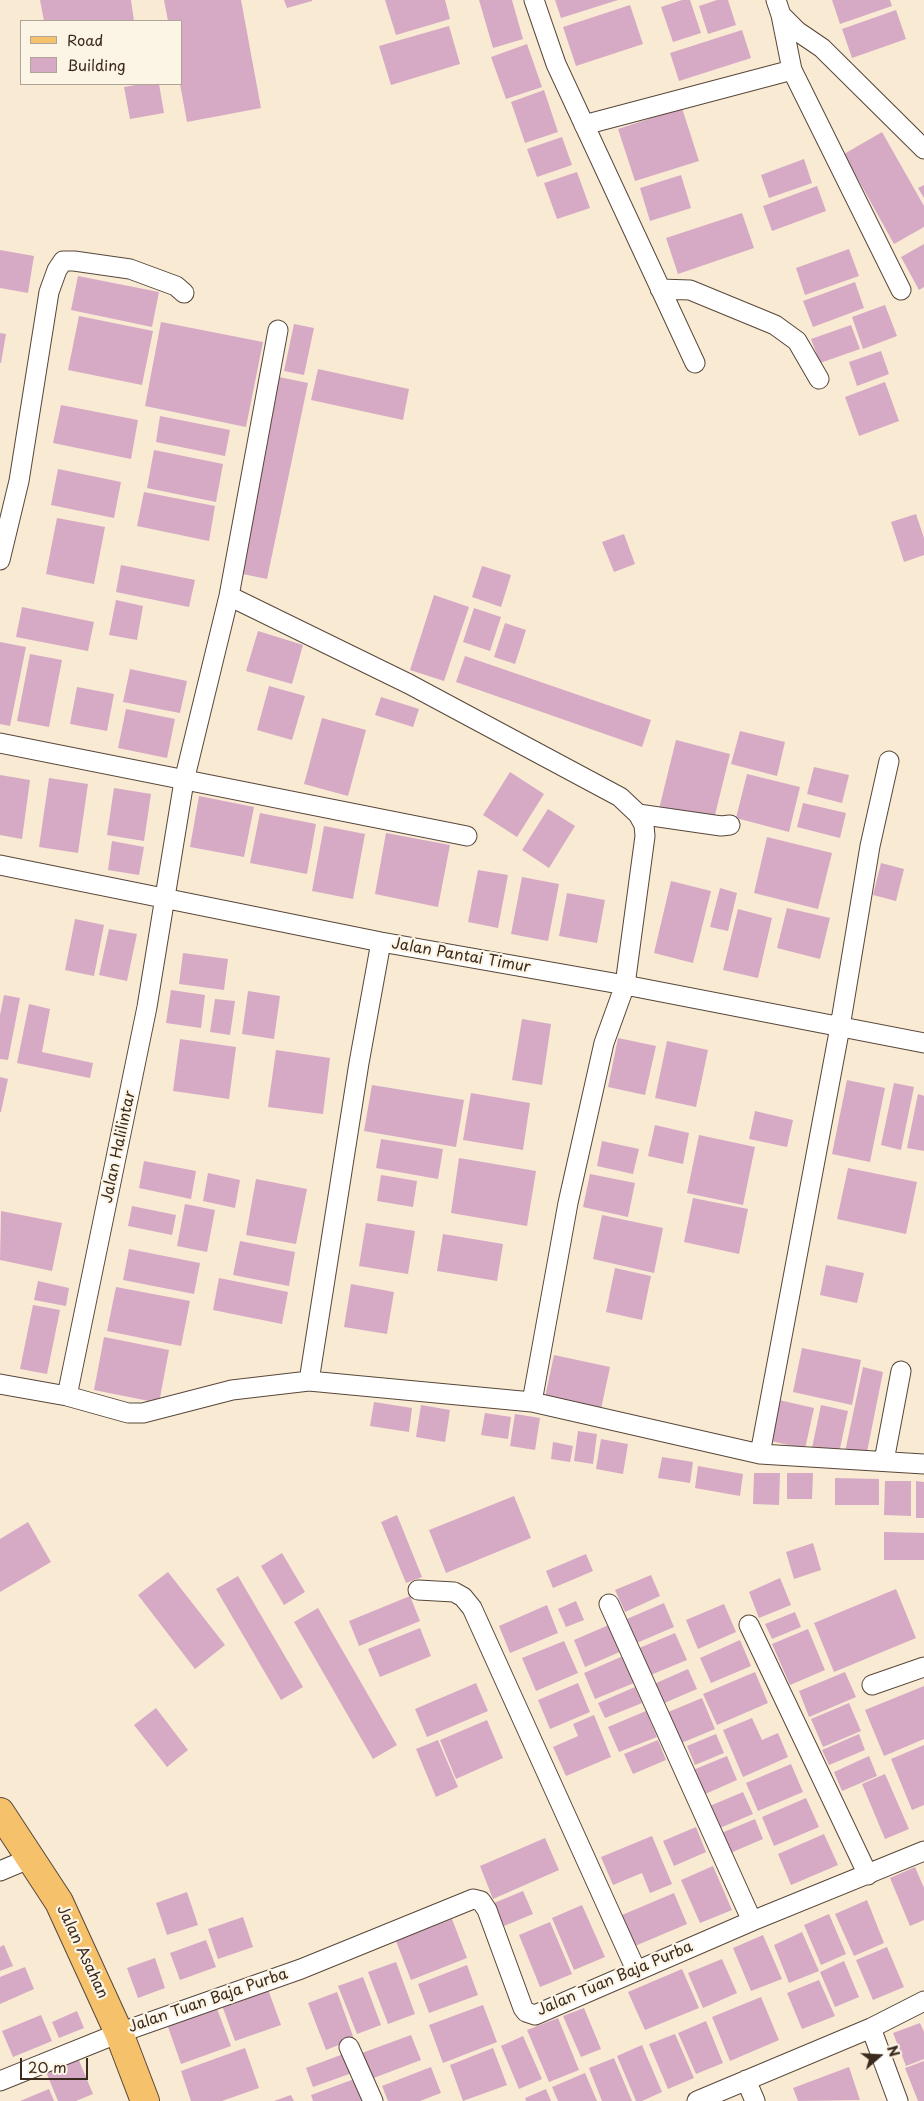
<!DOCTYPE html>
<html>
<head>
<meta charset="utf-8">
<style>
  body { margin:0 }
  #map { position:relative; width:924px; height:2101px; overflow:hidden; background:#f9ead4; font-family:"Playpen Sans",sans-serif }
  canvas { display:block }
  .legend { position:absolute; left:20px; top:20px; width:162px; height:65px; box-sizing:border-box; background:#fcf5e5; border:1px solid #afa495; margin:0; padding:6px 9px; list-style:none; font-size:15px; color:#3b2a1e }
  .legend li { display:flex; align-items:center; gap:10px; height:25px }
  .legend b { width:25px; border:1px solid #afa495 }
  .north { position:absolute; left:854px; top:2031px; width:50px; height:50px; -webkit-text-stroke:4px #fcf5e5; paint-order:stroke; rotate:71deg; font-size:14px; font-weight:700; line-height:20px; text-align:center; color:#3b2a1e }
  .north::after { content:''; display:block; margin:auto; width:18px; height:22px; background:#3b2a1e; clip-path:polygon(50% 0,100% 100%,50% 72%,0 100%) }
  .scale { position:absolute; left:20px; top:2058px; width:68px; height:22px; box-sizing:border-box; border:2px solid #3b2a1e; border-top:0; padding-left:6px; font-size:15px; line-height:18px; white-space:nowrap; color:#3b2a1e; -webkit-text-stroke:4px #fcf5e5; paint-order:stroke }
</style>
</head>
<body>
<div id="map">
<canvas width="924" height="2101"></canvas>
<ul class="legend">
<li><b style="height:6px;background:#f5c16b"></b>Road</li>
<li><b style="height:14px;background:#d6aac5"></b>Building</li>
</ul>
<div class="north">N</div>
<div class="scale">20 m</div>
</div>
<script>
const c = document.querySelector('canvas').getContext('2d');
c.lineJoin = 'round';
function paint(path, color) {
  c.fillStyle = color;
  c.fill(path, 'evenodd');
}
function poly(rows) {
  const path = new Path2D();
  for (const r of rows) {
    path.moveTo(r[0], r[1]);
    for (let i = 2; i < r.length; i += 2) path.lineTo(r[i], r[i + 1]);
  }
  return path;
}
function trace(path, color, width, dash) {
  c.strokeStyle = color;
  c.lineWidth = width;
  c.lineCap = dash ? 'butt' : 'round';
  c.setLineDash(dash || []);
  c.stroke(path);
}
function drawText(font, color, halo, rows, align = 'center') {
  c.font = font + ' "Playpen Sans",sans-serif';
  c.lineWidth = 4.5;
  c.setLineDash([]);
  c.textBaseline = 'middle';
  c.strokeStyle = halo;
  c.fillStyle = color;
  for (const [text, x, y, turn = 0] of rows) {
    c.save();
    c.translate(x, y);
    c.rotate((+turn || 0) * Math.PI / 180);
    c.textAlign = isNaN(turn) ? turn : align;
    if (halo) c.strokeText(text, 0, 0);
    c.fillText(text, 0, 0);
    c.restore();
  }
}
paint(poly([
  [40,0,131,0,134,21,44,21],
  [164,0,241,0,261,108,187,122,180,84,181,21,168,21],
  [284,0,312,0,312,1,287,8],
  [385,0,445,0,450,19,396,35],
  [479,0,512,0,523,39,493,48],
  [555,0,618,0,561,18],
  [682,0,690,0,701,33,673,42,661,7],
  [717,0,728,0,736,25,708,34,699,6],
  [832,0,890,0,892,6,840,24],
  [630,5,643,44,576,66,563,27],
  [896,10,906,39,852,58,842,29],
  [449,26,460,64,391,85,379,46],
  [742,30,751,58,679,81,670,53],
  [527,44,542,87,506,99,491,57],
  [141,84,159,84,164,113,130,119,124,87],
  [544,90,558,132,525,143,511,102],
  [682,108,699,161,635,181,618,129],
  [882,132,924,206,924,227,894,244,844,154],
  [562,137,572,165,537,177,527,149],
  [804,159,812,183,769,198,761,175],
  [577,172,590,208,557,219,544,183],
  [681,175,691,208,650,221,640,188],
  [924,185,924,198,918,188],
  [817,186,826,211,772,231,763,206],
  [742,213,754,248,678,274,666,238],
  [924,244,924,287,919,290,901,257],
  [849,249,859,276,805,295,796,268],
  [0,250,34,256,28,293,0,288],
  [78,276,159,292,152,327,71,310],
  [855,282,864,308,813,327,803,301],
  [885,305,897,336,863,349,852,317],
  [79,316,153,331,142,385,68,370],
  [161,322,263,342,246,427,145,406],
  [294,324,314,328,304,375,284,371],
  [851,325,860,349,820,363,811,339],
  [0,333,6,334,1,363,0,363],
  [881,351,889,374,857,386,849,362],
  [318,369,409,389,403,420,311,400],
  [279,377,308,383,267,579,238,573],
  [885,382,899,421,859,436,845,397],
  [61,405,138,420,131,459,53,443],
  [160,416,230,430,225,456,156,442],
  [154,450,223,464,216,502,147,488],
  [58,469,121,482,114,518,51,505],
  [144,492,215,506,209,541,137,526],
  [916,514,924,538,924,555,904,562,891,522],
  [57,518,105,527,94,584,46,574],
  [624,534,635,564,614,572,602,542],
  [121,565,195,580,189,607,116,592],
  [482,566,511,575,501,607,472,597],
  [434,595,469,607,444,681,410,670],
  [116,600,143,606,137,640,109,635],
  [22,607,94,622,88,651,16,637],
  [474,608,501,617,490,651,463,642],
  [505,623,526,630,515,664,494,657],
  [258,631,303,645,292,684,246,671],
  [0,642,26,647,10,726,0,724],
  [30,654,62,660,49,727,17,721],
  [465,656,651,720,642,747,456,682],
  [130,669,187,681,180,713,123,702],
  [269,686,305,696,292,740,257,730],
  [77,687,114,694,107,731,70,724],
  [381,697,419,709,413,727,375,715],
  [126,709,175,719,167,758,118,748],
  [322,718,366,730,348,796,304,784],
  [740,731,785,742,777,776,731,764],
  [676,740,730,754,713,823,659,809],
  [814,767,849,775,842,803,807,794],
  [510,772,544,794,517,837,483,815],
  [747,774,800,787,789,832,736,818],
  [0,775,30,780,22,839,0,835],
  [49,778,88,784,78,853,39,847],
  [114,788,151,794,144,841,107,835],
  [199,796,254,807,244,857,190,847],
  [803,803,846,813,840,838,797,827],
  [548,809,575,826,549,868,522,850],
  [260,813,316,824,307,874,250,863],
  [324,826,365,834,353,899,312,891],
  [386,833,450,845,438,907,375,894],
  [767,837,832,853,818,909,754,893],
  [112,841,144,847,139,875,108,870],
  [881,863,904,869,896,901,873,895],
  [478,870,508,875,498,928,468,922],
  [522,877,559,884,548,941,511,934],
  [671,881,711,891,693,963,654,953],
  [720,888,737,893,728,931,710,927],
  [567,893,605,900,597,943,559,936],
  [787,908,830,918,820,959,777,948],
  [738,909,772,918,758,978,723,970],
  [75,919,104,925,94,976,65,970],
  [109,929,137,934,127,981,99,975],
  [183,953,228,959,224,990,179,984],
  [171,990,205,995,201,1028,166,1023],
  [248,991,280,996,274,1039,242,1034],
  [4,995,20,998,8,1060,0,1059,0,1015],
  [215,999,235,1001,230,1035,210,1032],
  [29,1004,50,1009,42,1052,93,1063,90,1078,17,1063],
  [522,1019,551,1024,542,1085,512,1080],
  [618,1038,656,1046,645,1095,608,1087],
  [180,1039,236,1047,229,1099,173,1091],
  [667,1041,708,1050,696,1107,655,1098],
  [276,1050,330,1058,323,1114,268,1107],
  [0,1077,8,1079,1,1112,0,1112],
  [847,1080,885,1088,870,1162,832,1154],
  [894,1083,914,1087,901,1150,881,1145],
  [372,1085,464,1100,456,1147,364,1131],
  [471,1093,530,1103,523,1150,463,1140],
  [918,1094,924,1096,924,1151,907,1148],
  [755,1111,793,1120,787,1147,749,1139],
  [655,1125,689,1133,683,1164,648,1156],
  [699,1135,755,1147,743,1205,687,1193],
  [381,1139,443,1149,438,1179,376,1168],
  [602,1141,639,1149,633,1174,597,1166],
  [459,1158,536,1171,527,1226,451,1213],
  [144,1161,196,1171,191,1199,139,1188],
  [848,1168,917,1182,906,1234,837,1219],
  [208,1173,240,1180,235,1208,203,1201],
  [590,1174,635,1183,628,1217,583,1207],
  [381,1175,417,1181,413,1207,377,1201],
  [256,1179,307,1189,296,1244,246,1235],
  [693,1198,748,1209,739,1254,684,1242],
  [185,1204,215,1210,207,1252,177,1246],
  [132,1206,176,1215,172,1235,128,1226],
  [1,1211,62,1223,52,1271,0,1260],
  [602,1215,663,1228,654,1273,593,1259],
  [366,1223,415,1231,408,1274,359,1266],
  [443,1234,503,1244,497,1281,437,1271],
  [240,1241,295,1252,289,1286,233,1275],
  [129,1249,200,1263,194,1294,123,1280],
  [826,1265,864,1273,857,1303,820,1295],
  [615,1268,651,1276,642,1320,606,1312],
  [219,1278,288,1292,282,1324,213,1310],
  [38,1281,69,1288,66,1306,34,1300],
  [351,1284,394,1292,387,1334,344,1327],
  [116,1287,190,1301,181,1346,107,1331],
  [33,1305,60,1310,47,1374,20,1369],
  [104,1337,169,1350,159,1403,94,1390],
  [802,1348,861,1360,852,1405,793,1392],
  [554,1355,610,1367,601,1409,545,1397],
  [863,1367,883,1372,866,1457,845,1452],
  [779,1400,814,1408,805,1449,771,1441],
  [374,1402,412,1408,409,1432,370,1426],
  [421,1405,450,1410,445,1442,416,1437],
  [821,1405,848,1411,839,1453,812,1448],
  [485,1413,511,1417,508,1439,481,1435],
  [515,1414,540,1418,535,1450,510,1446],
  [578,1431,597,1434,593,1464,574,1461],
  [601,1439,628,1444,623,1474,596,1469],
  [553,1442,573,1446,570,1462,551,1459],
  [662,1457,693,1462,690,1483,658,1478],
  [698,1466,743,1474,740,1496,695,1488],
  [754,1473,780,1473,779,1505,753,1504],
  [787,1473,813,1473,812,1499,787,1499],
  [835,1478,879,1479,879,1505,835,1505],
  [885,1481,911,1481,911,1516,884,1515],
  [916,1481,924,1482,924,1518,916,1518],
  [514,1496,531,1538,446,1573,429,1530],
  [397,1515,422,1577,406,1583,381,1522],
  [28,1522,51,1562,0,1592,0,1539],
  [884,1532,924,1533,924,1560,884,1560],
  [813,1543,821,1570,794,1579,786,1552],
  [282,1553,305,1592,284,1605,261,1566],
  [586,1554,593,1571,553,1588,546,1571],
  [168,1572,225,1645,195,1669,138,1595],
  [651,1575,660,1596,625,1612,615,1590],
  [238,1576,303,1687,281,1700,216,1589],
  [780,1578,791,1605,759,1618,749,1592],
  [896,1589,916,1638,834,1672,814,1623],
  [410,1596,420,1621,359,1646,349,1621],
  [576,1601,584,1620,566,1627,558,1609],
  [664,1603,674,1627,632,1645,622,1621],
  [724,1604,736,1632,698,1649,686,1620],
  [547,1605,558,1633,510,1653,499,1626],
  [318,1608,397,1745,373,1759,294,1622],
  [795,1612,801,1627,772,1639,765,1624],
  [611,1624,622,1651,585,1667,574,1640],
  [420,1628,431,1656,380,1677,368,1649],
  [808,1629,825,1670,790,1685,772,1644],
  [675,1633,687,1660,648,1676,637,1649],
  [740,1640,751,1666,711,1683,700,1658],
  [564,1641,578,1673,536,1691,522,1658],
  [623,1656,634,1683,595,1699,584,1673],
  [688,1669,697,1689,662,1704,654,1684],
  [755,1672,768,1703,717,1725,703,1694],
  [845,1672,856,1697,809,1717,799,1691],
  [476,1683,488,1711,427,1737,415,1709],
  [578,1683,590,1712,550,1729,538,1700],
  [924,1686,924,1739,884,1756,865,1710],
  [635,1687,642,1703,605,1718,598,1703],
  [702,1698,715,1729,679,1744,666,1713],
  [849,1703,861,1731,823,1747,811,1719],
  [156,1708,188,1750,167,1767,134,1725],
  [646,1711,657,1737,619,1752,608,1727],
  [594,1715,611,1757,566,1776,553,1747,578,1736,573,1724],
  [752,1718,762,1740,778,1733,788,1757,743,1777,723,1730],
  [487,1720,503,1758,456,1779,440,1740],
  [716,1734,724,1753,695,1765,687,1746],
  [859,1734,865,1750,829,1765,822,1750],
  [438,1740,458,1787,436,1797,416,1749],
  [658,1740,666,1760,633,1774,624,1754],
  [924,1745,924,1805,912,1810,891,1759],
  [727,1756,737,1780,703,1795,693,1770],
  [869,1756,877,1776,842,1791,834,1772],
  [791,1764,803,1792,758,1811,746,1783],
  [885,1774,909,1829,885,1839,862,1784],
  [743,1792,753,1814,715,1830,705,1808],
  [806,1798,819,1827,774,1846,762,1817],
  [755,1819,763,1839,728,1854,719,1834],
  [696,1827,706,1852,674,1866,663,1841],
  [824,1834,838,1865,791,1885,778,1854],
  [652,1836,672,1884,650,1893,642,1873,613,1885,601,1857],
  [545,1838,559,1870,493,1899,480,1866],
  [713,1866,732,1910,700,1923,681,1880],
  [915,1867,924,1888,924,1920,910,1926,890,1878],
  [523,1891,533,1914,504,1926,494,1903],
  [187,1892,198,1925,167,1935,156,1903],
  [674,1893,687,1924,635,1946,622,1915],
  [867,1900,884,1943,854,1956,835,1914],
  [582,1905,605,1957,574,1970,552,1918],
  [829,1914,846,1954,821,1965,804,1925],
  [243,1917,253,1947,218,1959,208,1929],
  [452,1919,467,1958,411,1980,396,1941],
  [550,1922,572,1974,540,1987,519,1935],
  [802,1932,819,1971,789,1983,774,1945],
  [763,1935,782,1979,751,1991,733,1948],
  [206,1940,216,1967,180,1980,170,1953],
  [4,1945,13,1966,0,1971,0,1947],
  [887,1947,904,1987,873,2000,856,1960],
  [155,1958,165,1988,138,1998,127,1968],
  [722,1959,737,1993,703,2008,688,1973],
  [844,1961,859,1997,835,2007,820,1972],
  [396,1962,415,2014,388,2024,368,1972],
  [467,1965,478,1995,429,2013,418,1984],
  [25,1967,34,1989,0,2004,0,1977],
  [682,1969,699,2008,645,2030,628,1992],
  [363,1977,381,2025,357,2034,338,1986],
  [819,1980,835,2016,802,2029,787,1993],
  [266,1984,281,2025,235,2041,220,2000],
  [337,1992,354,2039,326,2050,308,2003],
  [761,1997,779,2040,730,2061,712,2017],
  [483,2005,497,2042,443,2063,429,2025],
  [216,2006,231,2046,181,2064,167,2024],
  [584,2008,601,2049,581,2057,563,2016],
  [77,2011,84,2028,59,2038,52,2022],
  [41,2015,52,2041,13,2057,2,2031],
  [558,2018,579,2070,549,2082,527,2030],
  [706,2021,723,2063,696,2074,678,2033],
  [920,2023,924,2032,924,2059,906,2066,893,2033],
  [675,2034,694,2078,668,2089,649,2044],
  [411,2035,421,2060,371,2079,362,2053],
  [523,2036,542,2079,519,2089,501,2046],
  [642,2045,662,2092,642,2101,636,2101,617,2056],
  [245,2048,259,2088,222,2101,191,2101,181,2071],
  [493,2048,507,2085,463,2101,450,2065],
  [346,2053,352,2073,313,2087,306,2068],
  [78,2058,93,2094,76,2101,58,2101,46,2072],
  [614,2058,632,2101,602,2101,589,2068],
  [924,2061,924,2101,918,2101,905,2068],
  [431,2067,441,2093,420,2101,388,2101,382,2086],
  [849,2067,860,2100,798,2101,793,2088],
  [585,2073,597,2101,558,2101,552,2087],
  [357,2078,365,2101,313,2101,311,2095],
  [49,2089,54,2101,20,2101],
  [546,2089,551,2101,526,2101,525,2098],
  [291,2095,294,2101,274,2101]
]), '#d6aac5');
const minor = poly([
  [534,0,556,64,695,363],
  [776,0,781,15,792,70,901,290],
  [781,15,797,31,822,48,924,149],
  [584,125,792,70],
  [660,289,690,290,775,325,797,341,819,379],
  [0,560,19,481,49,292,57,270,63,261,74,261,130,269,176,286,184,293],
  [229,596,409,684,620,797,638,814,644,825,645,836,625,985,604,1043,568,1203,532,1402],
  [0,743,467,836],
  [638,814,721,826,730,825],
  [0,865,381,942,625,985,924,1043],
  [309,1381,359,1063,381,942],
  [0,1384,67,1396,128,1413,143,1413,232,1390,309,1381,532,1402,760,1454,924,1464],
  [67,1396,147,1007,184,781,229,596,278,330],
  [760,1454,840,1027,870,846,889,761],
  [884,1461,901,1371],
  [418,1590,454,1592,463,1597,472,1608,636,1970],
  [609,1604,752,1921],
  [749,1625,868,1875],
  [872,1685,924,1667],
  [0,1871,31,1858],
  [871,2028,898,2101],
  [349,2047,373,2101],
  [746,2080,755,2101],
  [0,2081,119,2033,301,1969,473,1899,481,1901,487,1910,523,2008,526,2012,535,2015,752,1921,924,1851],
  [697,2101,871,2028,924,2001]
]);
const primary = poly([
  [0,1812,59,1902,119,2033,145,2101]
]);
trace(minor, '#584739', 21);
trace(primary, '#584739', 30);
trace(minor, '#fff', 19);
trace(primary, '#f5c16b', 28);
drawText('15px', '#3b2a1e', '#fcf5e5', [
  ["Jalan Pantai Timur",461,956,10],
  ["Jalan Halilintar",119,1147,-78],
  ["Jalan Asahan",82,1952,65],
  ["Jalan Tuan Baja Purba",615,1979,-23],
  ["Jalan Tuan Baja Purba",208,2001,-19]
]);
</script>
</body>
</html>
